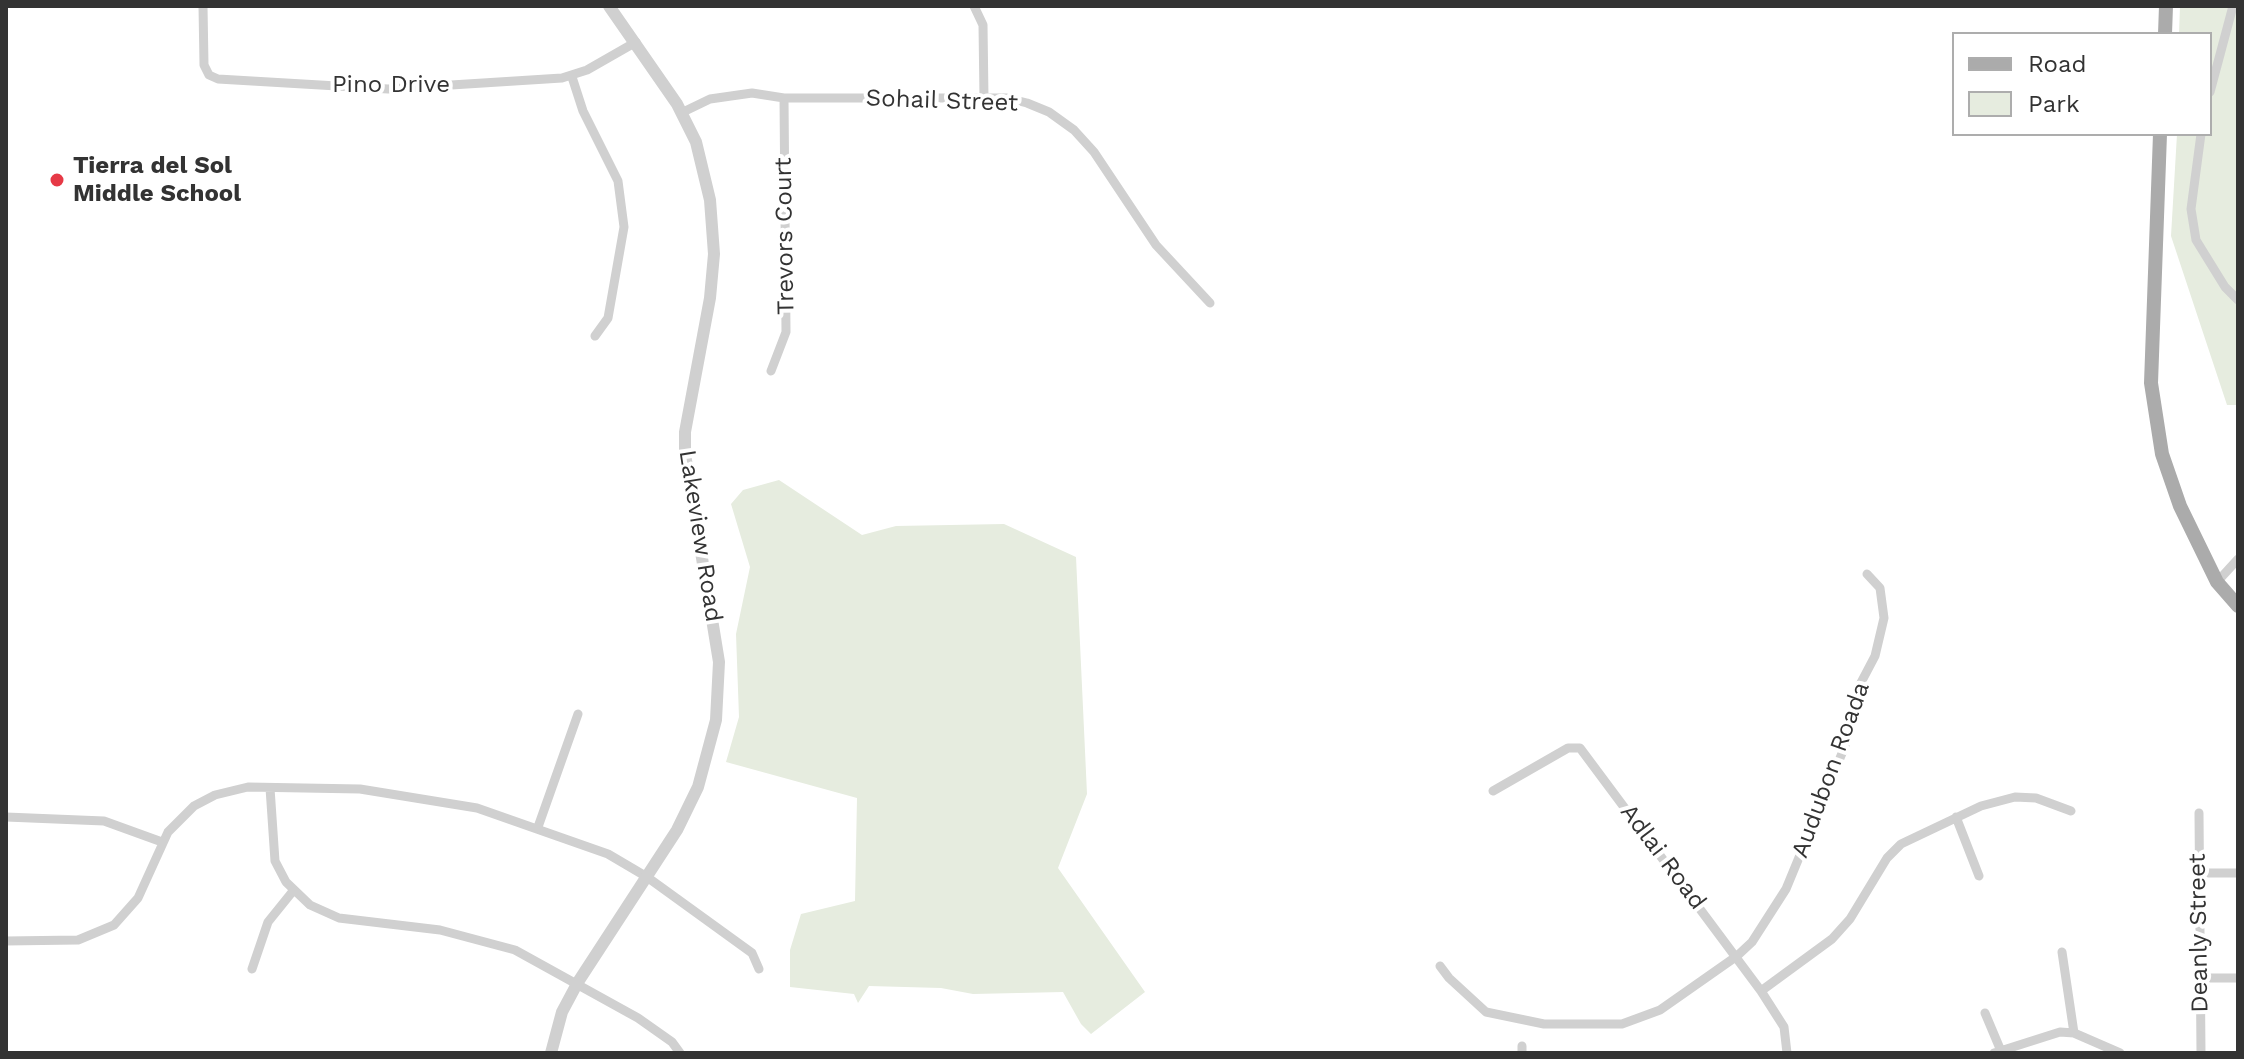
<!DOCTYPE html>
<html>
<head>
<meta charset="utf-8">
<style>
  body { margin:0 }
  #map { position:relative; width:2244px; height:1059px; overflow:hidden; background:#fff; font-family:"Work Sans",sans-serif }
  canvas { display:block }
  .frame { position:absolute; inset:0; border:8px solid #333; pointer-events:none }
  .legend { position:absolute; left:1952px; top:32px; width:260px; height:104px; box-sizing:border-box; background:#fff; border:2px solid #adadad; margin:0; padding:10px 14px; list-style:none; font-size:24px; color:#333 }
  .legend li { display:flex; align-items:center; gap:16px; height:40px }
  .legend b { width:40px; border:2px solid #adadad }
</style>
</head>
<body>
<div id="map">
<canvas width="2244" height="1059"></canvas>
<div class="frame"></div>
<ul class="legend">
<li><b style="height:10px;background:#ababab"></b>Road</li>
<li><b style="height:22px;background:#e6ecdf"></b>Park</li>
</ul>
</div>
<script>
const c = document.querySelector('canvas').getContext('2d');
c.lineJoin = 'round';
function paint(path, color) {
  c.fillStyle = color;
  c.fill(path, 'evenodd');
}
function poly(rows) {
  const path = new Path2D();
  for (const r of rows) {
    path.moveTo(r[0], r[1]);
    for (let i = 2; i < r.length; i += 2) path.lineTo(r[i], r[i + 1]);
  }
  return path;
}
function trace(path, color, width, dash) {
  c.strokeStyle = color;
  c.lineWidth = width;
  c.lineCap = dash ? 'butt' : 'round';
  c.setLineDash(dash || []);
  c.stroke(path);
}
function drawText(font, color, halo, rows, align = 'center') {
  c.font = font + ' "Work Sans",sans-serif';
  c.lineWidth = 8;
  c.setLineDash([]);
  c.textBaseline = 'middle';
  c.strokeStyle = halo;
  c.fillStyle = color;
  for (const [text, x, y, turn = 0] of rows) {
    c.save();
    c.translate(x, y);
    c.rotate((+turn || 0) * Math.PI / 180);
    c.textAlign = isNaN(turn) ? turn : align;
    if (halo) c.strokeText(text, 0, 0);
    c.fillText(text, 0, 0);
    c.restore();
  }
}
paint(poly([
  [2180,6,2238,6,2238,405,2227,405,2171,236,2177,134,2210,134,2210,34,2179,34],
  [779,480,862,535,896,526,1004,524,1076,557,1087,794,1058,868,1145,992,1091,1034,1081,1024,1063,992,973,994,941,988,869,986,858,1003,854,994,790,987,790,950,801,914,855,901,857,798,726,762,739,717,736,634,750,567,731,504,743,490]
]), '#e6ecdf');
trace(poly([
  [203,6,204,65,209,75,218,79,388,89,562,78,587,70,636,42],
  [974,6,983,25,984,98],
  [572,77,583,111,618,181,624,227,608,318,595,336],
  [2210,92,2233,6],
  [681,113,710,99,752,93,784,98,1007,98,1027,103,1049,112,1074,130,1094,152,1156,245,1210,303],
  [2201,134,2191,209,2196,240,2225,287,2238,300],
  [771,371,786,332,784,98],
  [2217,582,2238,559],
  [270,788,275,861,286,882,310,905,339,918,440,930,515,950,638,1018,672,1042,680,1053],
  [1493,791,1568,748,1580,748,1761,991,1784,1027,1787,1053],
  [2199,813,2201,1053],
  [6,817,104,821,162,842],
  [1956,817,1979,876],
  [538,827,578,714],
  [2198,873,2238,873],
  [6,941,78,940,114,925,138,898,168,832,194,806,215,795,248,787,360,789,477,808,608,854,647,877,752,953,759,969],
  [2062,952,2074,1033,2120,1053],
  [1440,966,1449,978,1486,1012,1544,1024,1622,1024,1660,1010,1737,956,1752,942,1786,889,1845,746,1855,694,1875,656,1884,618,1880,588,1867,574],
  [252,969,268,922,293,891],
  [2199,978,2238,978],
  [1761,991,1832,939,1850,919,1887,858,1901,844,1981,806,2015,797,2036,798,2071,811],
  [1985,1013,2001,1051],
  [1522,1046,1522,1053],
  [1994,1053,2060,1032,2074,1033]
]), '#d0d0d0', 9);
trace(poly([
  [551,1053,562,1012,578,982,677,830,698,787,716,720,719,662,685,454,685,432,710,298,714,254,710,200,696,142,677,104,609,6]
]), '#d0d0d0', 12);
trace(poly([
  [2165,34,2166,6],
  [2160,134,2151,383,2162,454,2180,506,2217,582,2238,606]
]), '#ababab', 14);
for (const [x, y, r, color] of [
  [57,180,8,"#e63946"]
]) {
  const dot = new Path2D();
  dot.arc(x, y, r, 0, 2 * Math.PI);
  c.fillStyle = color;
  c.fill(dot);
  trace(dot, '#fff', 3);
}
drawText('24px', '#333', '#fff', [
  ["Pino Drive",391,85],
  ["Sohail Street",942,101,2],
  ["Trevors Court",785,236,-91],
  ["Lakeview Road",700,536,81],
  ["Audubon Roada",1831,770,-70],
  ["Adlai Road",1663,857,53],
  ["Deanly Street",2199,933,-91]
]);
drawText('bold 24px', '#333', '#fff', [
  ["Tierra del Sol",73,166],
  ["Middle School",73,194]
], 'left');
</script>
</body>
</html>
